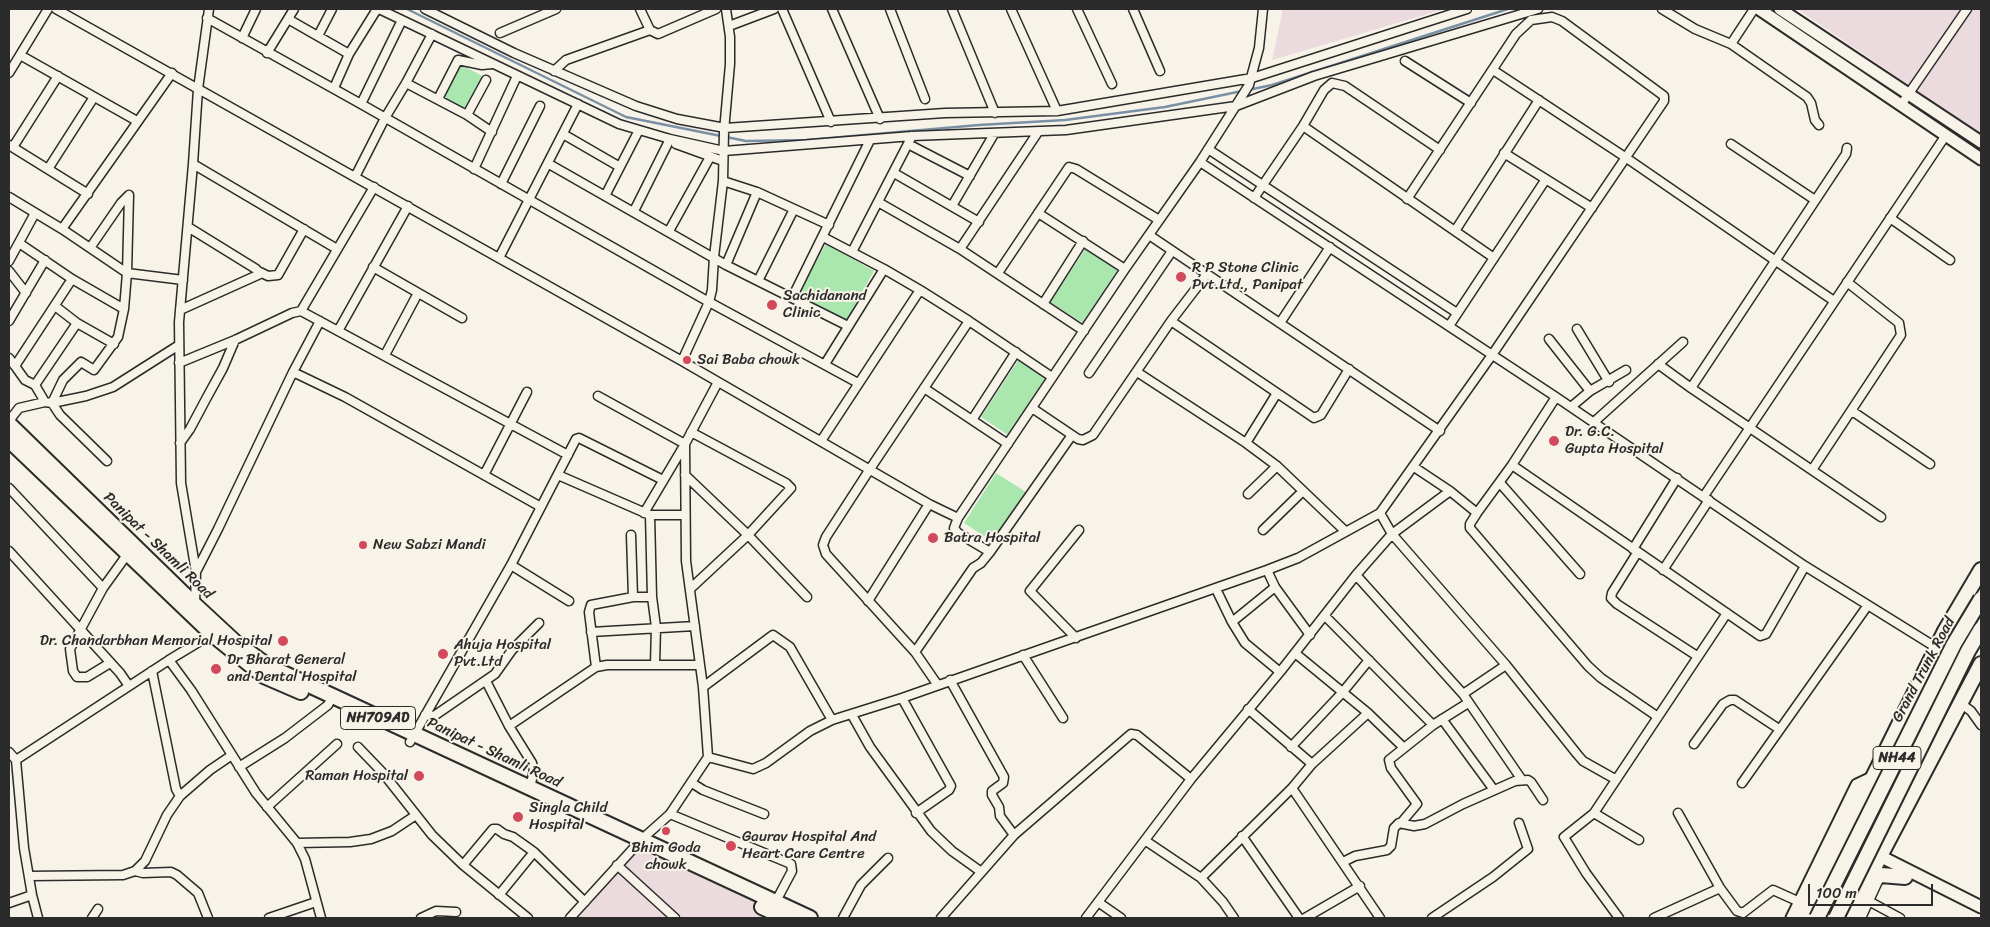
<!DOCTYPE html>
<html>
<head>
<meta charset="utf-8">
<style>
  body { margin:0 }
  #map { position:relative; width:1990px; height:927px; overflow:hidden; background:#f7f3e8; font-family:Sriracha,sans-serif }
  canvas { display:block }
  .frame { position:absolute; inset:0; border:10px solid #2b2b2b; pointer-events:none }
  .scale { position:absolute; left:1808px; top:884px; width:125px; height:22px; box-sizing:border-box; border:2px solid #2b2b2b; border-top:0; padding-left:6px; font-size:15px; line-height:18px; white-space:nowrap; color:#2b2b2b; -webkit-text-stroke:4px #f7f3e8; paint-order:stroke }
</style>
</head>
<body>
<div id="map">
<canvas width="1990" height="927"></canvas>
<div class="frame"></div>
<div class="scale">100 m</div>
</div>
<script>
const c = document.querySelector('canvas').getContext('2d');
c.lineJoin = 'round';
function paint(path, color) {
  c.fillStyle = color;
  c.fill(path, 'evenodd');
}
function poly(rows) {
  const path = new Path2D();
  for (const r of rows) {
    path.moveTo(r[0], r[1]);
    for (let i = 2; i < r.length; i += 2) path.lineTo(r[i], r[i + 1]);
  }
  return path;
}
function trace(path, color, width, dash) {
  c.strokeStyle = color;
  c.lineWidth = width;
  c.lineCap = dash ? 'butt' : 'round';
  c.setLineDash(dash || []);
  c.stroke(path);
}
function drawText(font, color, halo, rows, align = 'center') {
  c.font = font + ' Sriracha,sans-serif';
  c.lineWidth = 4;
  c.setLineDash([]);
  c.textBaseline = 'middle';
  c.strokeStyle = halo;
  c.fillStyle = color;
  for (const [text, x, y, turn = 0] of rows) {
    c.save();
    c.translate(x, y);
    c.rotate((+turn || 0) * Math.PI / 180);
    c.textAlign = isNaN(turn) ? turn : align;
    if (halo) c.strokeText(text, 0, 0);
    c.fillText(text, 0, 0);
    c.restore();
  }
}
paint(poly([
  [1283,9,1445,9,1272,60],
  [1797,9,1981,9,1981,134],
  [634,847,791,918,578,918]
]), '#ecdbde');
paint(poly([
  [460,64,484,77,466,109,442,96],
  [826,244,874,271,846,321,798,294],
  [1086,248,1118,269,1083,323,1050,302],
  [1019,359,1046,377,1008,435,981,417],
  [996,473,1026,492,993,542,964,523]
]), '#a9e7ae');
trace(poly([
  [407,9,626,117,746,141,807,140,979,125,1065,120,1165,107,1242,91],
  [1248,90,1272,85,1508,9]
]), '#7a90a5', 2.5);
const street = poly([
  [56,9,682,361,929,504,958,518],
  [379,9,619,124,670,139,724,151,912,136,1066,130,1236,106,1314,76,1538,9],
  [425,9,514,53,636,106,677,119,725,128,945,113,1057,111,1252,78,1467,9],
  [640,9,650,30,658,34,716,9],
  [782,9,831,122],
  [832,9,880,119],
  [890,9,925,99],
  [952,9,995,113],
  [1011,9,1057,111],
  [1077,9,1112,84],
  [1133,9,1160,71],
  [1662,9,1695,29,1731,44],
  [1754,9,1731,44,1807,97,1811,103,1815,120,1819,125],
  [207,18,361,104,709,302,858,383],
  [288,19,349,54],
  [729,26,774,9],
  [500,33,556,9],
  [318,36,332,9],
  [242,38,256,9],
  [267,53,294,9],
  [20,55,137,121],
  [1405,61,1471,103],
  [1493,70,1625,157,1834,301],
  [554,71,566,60,650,30],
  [9,73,48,9],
  [406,83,467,115,492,132],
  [334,88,349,54,377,9],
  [438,99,458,60,482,65,492,64],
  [361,104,402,20],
  [1901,105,1967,9],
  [467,115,486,80],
  [1303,126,1494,258],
  [563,134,620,167],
  [676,144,723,161],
  [908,144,970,176],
  [1731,144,1815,200],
  [9,145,88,194],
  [13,147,58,76],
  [1208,149,1457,313],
  [1504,153,1592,208],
  [1200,162,1556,397,1805,566,1937,648],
  [193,164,337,249],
  [549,164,726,265,848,326],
  [48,169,94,97],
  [474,169,517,76],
  [894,173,979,222],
  [355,177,385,118,406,83,432,34],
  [723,181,757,192,829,225],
  [501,184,540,106],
  [605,196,639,130],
  [9,197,62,229,127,273,183,280],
  [1254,198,1303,126,1324,90,1332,83,1345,86,1440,150],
  [878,202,960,249,1084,331],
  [952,206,994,134],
  [634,211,670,139],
  [1038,213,1125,269],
  [1890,218,1950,260],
  [62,229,172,73],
  [669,231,710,157],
  [1455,231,1539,100],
  [1149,235,1440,431],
  [823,237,884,269,920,290,969,321,1052,377],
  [19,243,72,279,124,309],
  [90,248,121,203,129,195,127,273,124,309,118,337,94,370,81,362,63,380,52,403,60,415,107,461],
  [960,249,1038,132],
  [852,252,912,136],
  [499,258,578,104],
  [9,261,35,213],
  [726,265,757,192],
  [373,267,462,318],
  [9,271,26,293],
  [260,272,268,276,278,275,304,229],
  [998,273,1069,167,1076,169,1159,220],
  [758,281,794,209],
  [792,298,870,140],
  [1043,304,1083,241],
  [55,306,77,323,114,344],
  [180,310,260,274,256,269,188,227],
  [301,311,374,187],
  [9,321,45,260],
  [1171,321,1314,418,1321,415,1349,369],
  [1280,323,1330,247],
  [1449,326,1546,179],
  [1577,329,1609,382],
  [338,331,408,206],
  [1549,339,1590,391],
  [385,355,418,293],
  [9,358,15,366],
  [682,361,709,302,712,290,714,257,723,181,724,131,730,64,730,37,726,9],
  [179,363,235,340,292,313,301,311,568,455],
  [825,364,884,269],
  [1658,364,1691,388,1881,517],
  [293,372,345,397,541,507],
  [1137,372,1246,443,1277,466,1345,531],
  [1089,373,1172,251],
  [35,385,77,323],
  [924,388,1008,444],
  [1691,388,1846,154,1847,148],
  [598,396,685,444,644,513],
  [1556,397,1512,465,1477,513,1470,524,1470,528,1588,666,1601,678,1658,717],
  [45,402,35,385,25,380,15,366,72,279],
  [1571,407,1590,391,1626,370],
  [1032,408,1078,439,1083,440,1093,435,1171,321,1207,274],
  [1852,411,1930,464],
  [972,420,1016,352],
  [9,421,19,408,45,402,52,403,86,396,113,387,179,345],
  [1594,422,1683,342],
  [821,441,920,290],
  [180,443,190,429,206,399,223,368,235,340],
  [1246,443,1277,393],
  [1512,465,1760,636,1766,634,1805,566],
  [1414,467,1450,491,1477,513],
  [1812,470,1901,335,1899,323,1847,282],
  [484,475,527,392],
  [558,475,650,515,685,515],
  [685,475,748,535,807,597],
  [1500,483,1580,574],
  [9,488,103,588],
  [1248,494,1277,466],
  [1704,496,1946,135],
  [1380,513,1392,534,1506,665,1577,754,1583,761,1615,779],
  [650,515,652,597,656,627,655,664],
  [1263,530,1303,491],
  [631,535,633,597],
  [1633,549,1677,478],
  [9,551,120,673,129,686],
  [990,552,958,533,954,528,958,518,1125,269,1200,162,1249,85,1259,48,1263,9],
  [1637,553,1612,593,1611,598,1617,604,1697,656],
  [511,565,569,601],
  [1267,570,1275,587,1310,635],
  [1663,570,1709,500],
  [196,572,218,529,293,372,320,321],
  [1356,575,1463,694,1522,780],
  [690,589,748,535,791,488,786,483,691,432],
  [1216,589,1232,622,1245,643,1280,672],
  [868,601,929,504],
  [195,604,196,572,181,483,179,322,193,164,198,89,209,9],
  [1325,616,1433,725],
  [1232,622,1275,587],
  [591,632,695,626],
  [1076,638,1030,591,1079,530],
  [915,652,973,568,981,563,990,552,1072,435],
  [1295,653,1368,713,1403,747],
  [1023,655,1063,718],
  [169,660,191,690,256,793,297,843,305,859,321,918],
  [110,663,87,677,77,677,73,671,70,649,103,588,129,552],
  [596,667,589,612,591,605,633,597,652,597],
  [152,671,176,789,180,796],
  [950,680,1004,777,1003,783,992,791,992,795,999,807,1000,816,1014,835],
  [486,681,509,726,532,763,534,770,530,788],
  [937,684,915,652,826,554,823,545,826,537,870,469,969,321],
  [703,687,773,635,790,647,832,720],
  [1463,694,1506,665],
  [902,698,951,786,949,790,916,813],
  [1960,703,1971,711,1981,725],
  [1248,709,1312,764],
  [425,715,434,716,495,674,512,650,539,623],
  [852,715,870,747,931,831,952,851,980,871],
  [1442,719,1494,790],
  [509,726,596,667,607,665,700,665],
  [410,742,511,565,576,439,579,438,663,480],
  [1694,744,1723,704,1730,700,1735,700,1779,729],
  [358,747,383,773,432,835,463,865,528,918],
  [1291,747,1342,693,1369,660],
  [9,752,16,760,24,848,32,895,38,918],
  [708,757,753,769,766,763,810,731,832,720,902,698,1267,570,1298,558,1380,513,1492,355,1664,101,1664,96,1562,21,1552,17,1531,20,1516,34,1407,199],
  [16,760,169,660,212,634],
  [239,767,285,738,328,705,332,697],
  [692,783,703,790,764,814],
  [1742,783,1868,605],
  [1292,788,1380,918],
  [267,807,337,744],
  [1594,813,1639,840],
  [1678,813,1720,888,1737,911,1743,913,1773,890,1804,904],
  [670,814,791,864,792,871,775,903],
  [1401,823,1417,804,1391,768,1389,760,1433,725,1468,703],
  [1242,836,1299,918],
  [1146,841,1201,878,1223,902,1234,918],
  [297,843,350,842,371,839,392,831,416,815],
  [1343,862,1355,856,1387,850,1391,846,1394,828,1399,823,1414,826,1425,824,1463,804,1515,781,1528,780,1531,782,1543,800],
  [463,865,493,829,497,829,504,834,513,837,534,852,585,902],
  [617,865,675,918],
  [135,871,143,873,171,872,177,875,198,893,208,918],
  [29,876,123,875,135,871,145,861,167,815,180,796,210,770,232,755],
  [1201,878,1292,788,1312,764,1368,713],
  [499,895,534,852],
  [1865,899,1900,918],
  [1098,902,1121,918],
  [9,903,32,895],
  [92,918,98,909],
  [269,918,316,902],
  [421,918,436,911,456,912],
  [570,918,641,840,670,814,708,757,703,687,686,561,685,444,718,382],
  [843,918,861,885,888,858],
  [941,918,1014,835,1131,734,1137,735,1191,779],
  [1086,918,1191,779,1280,672,1356,575,1392,534,1450,491],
  [1305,918,1360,886],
  [1432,918,1493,877,1528,849,1519,823],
  [1619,918,1586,873,1564,837,1594,813,1727,613],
  [1654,918,1720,888],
  [1861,918,1880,877]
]);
const secondary = poly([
  [1759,9,1981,159],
  [1780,9,1981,142],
  [1848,840,1981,907],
  [1792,918,1857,785,1874,777]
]);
const highway = poly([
  [9,424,195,605,236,643,268,666,810,918],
  [9,440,212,634,264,676,301,692],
  [1868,883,1881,875,1905,877],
  [762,907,787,918],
  [1804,918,1945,631,1981,570],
  [1850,918,1880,856,1981,664]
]);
trace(street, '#2b2b2b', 11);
trace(secondary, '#2b2b2b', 15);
trace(highway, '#2b2b2b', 18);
trace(street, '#f7f3e8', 8);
trace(secondary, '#f7f3e8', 11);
trace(highway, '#f7f3e8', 14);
const highwayBridge = poly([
  [1817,918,1954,644,1981,599],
  [1836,918,1968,651,1981,629]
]);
trace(highwayBridge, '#2b2b2b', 18, []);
trace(highwayBridge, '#f7f3e8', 14);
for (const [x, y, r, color] of [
  [1181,277,6,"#d1495b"],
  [772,305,6,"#d1495b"],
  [687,360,5,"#d1495b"],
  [1554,441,6,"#d1495b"],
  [933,538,6,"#d1495b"],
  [363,545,5,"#d1495b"],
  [283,641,6,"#d1495b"],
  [443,654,6,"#d1495b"],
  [216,669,6,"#d1495b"],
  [419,776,6,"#d1495b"],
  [518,817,6,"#d1495b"],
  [666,831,5,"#d1495b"],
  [731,846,6,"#d1495b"]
]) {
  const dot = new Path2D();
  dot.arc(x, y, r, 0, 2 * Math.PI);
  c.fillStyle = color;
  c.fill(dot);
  trace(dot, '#f7f3e8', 2);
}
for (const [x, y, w] of [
  [378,718,75],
  [1897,758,48]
]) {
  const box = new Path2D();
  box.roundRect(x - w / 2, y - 11.5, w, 23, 4);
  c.fillStyle = '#f7f3e8';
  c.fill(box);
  trace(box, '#2b2b2b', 1);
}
drawText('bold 14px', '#2b2b2b', null, [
  ["NH709AD",378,718],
  ["NH44",1897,758]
]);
drawText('15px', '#2b2b2b', '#f7f3e8', [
  ["R P Stone Clinic",1192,268],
  ["Pvt.Ltd., Panipat",1192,285],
  ["Sachidanand",783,296],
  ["Clinic",783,313],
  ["Sai Baba chowk",697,360],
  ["Dr. G.C.",1565,432],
  ["Gupta Hospital",1565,449],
  ["Batra Hospital",944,538],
  ["New Sabzi Mandi",373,545],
  ["Dr. Chandarbhan Memorial Hospital",272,641,"right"],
  ["Ahuja Hospital",454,645],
  ["Pvt.Ltd",454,662],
  ["Dr Bharat General",227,660],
  ["and Dental Hospital",227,677],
  ["Raman Hospital",408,776,"right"],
  ["Singla Child",529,808],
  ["Hospital",529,825],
  ["Gaurav Hospital And",742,837],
  ["Heart Care Centre",742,854],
  ["Bhim Goda",666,848,"center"],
  ["chowk",666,865,"center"]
], 'left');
drawText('15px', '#2b2b2b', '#f7f3e8', [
  ["Panipat - Shamli Road",158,546,44],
  ["Grand Trunk Road",1924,670,-62],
  ["Panipat - Shamli Road",494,753,25]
]);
</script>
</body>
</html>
